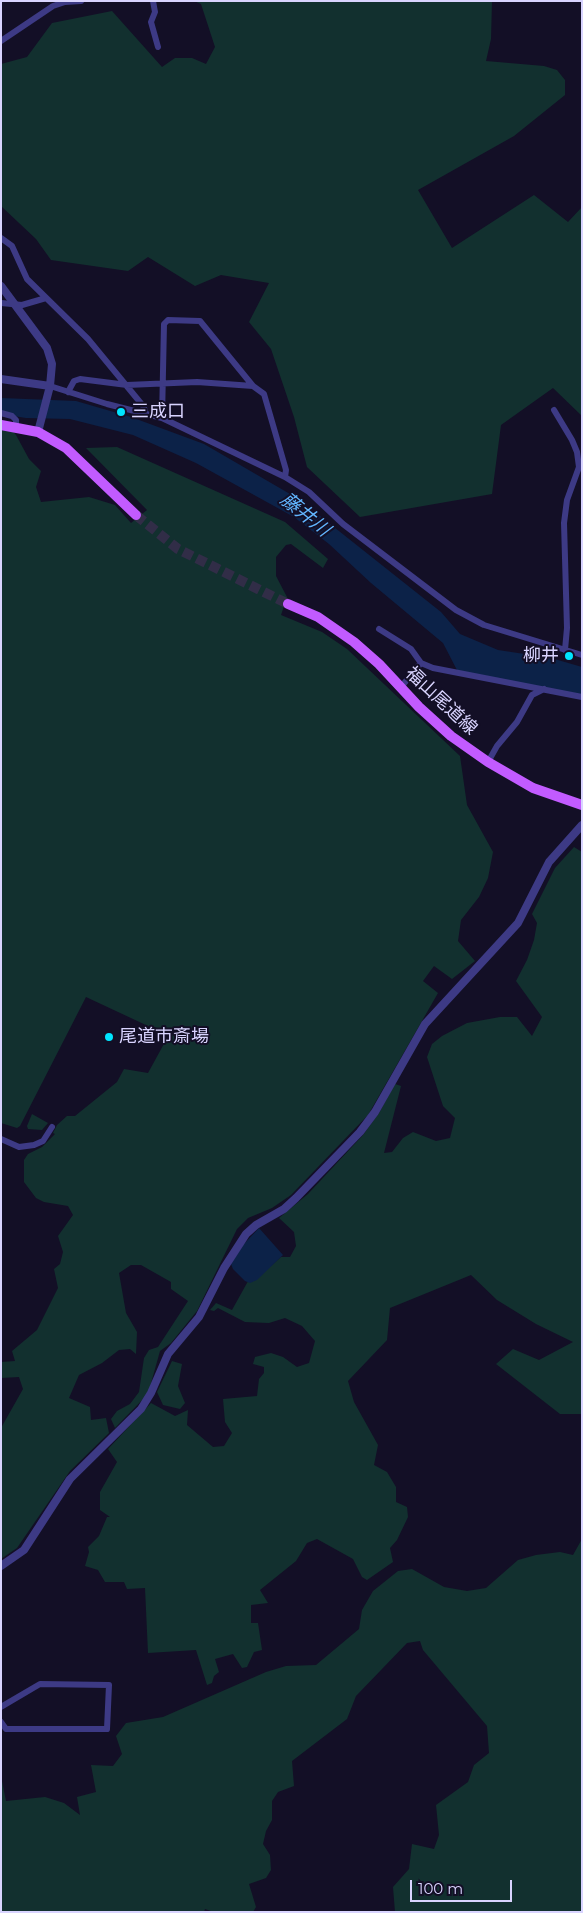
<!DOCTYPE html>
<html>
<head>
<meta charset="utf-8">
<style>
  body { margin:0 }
  #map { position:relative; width:583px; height:1913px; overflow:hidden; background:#130f26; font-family:Montserrat,sans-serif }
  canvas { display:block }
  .frame { position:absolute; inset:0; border:2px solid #d9d4ff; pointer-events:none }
  .scale { position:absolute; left:410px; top:1880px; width:102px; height:22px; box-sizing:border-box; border:2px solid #d9d4ff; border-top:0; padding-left:6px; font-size:15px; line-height:18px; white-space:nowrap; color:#d9d4ff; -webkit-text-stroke:4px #130f26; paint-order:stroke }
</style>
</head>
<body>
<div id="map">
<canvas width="583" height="1913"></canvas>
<div class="frame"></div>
<div class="scale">100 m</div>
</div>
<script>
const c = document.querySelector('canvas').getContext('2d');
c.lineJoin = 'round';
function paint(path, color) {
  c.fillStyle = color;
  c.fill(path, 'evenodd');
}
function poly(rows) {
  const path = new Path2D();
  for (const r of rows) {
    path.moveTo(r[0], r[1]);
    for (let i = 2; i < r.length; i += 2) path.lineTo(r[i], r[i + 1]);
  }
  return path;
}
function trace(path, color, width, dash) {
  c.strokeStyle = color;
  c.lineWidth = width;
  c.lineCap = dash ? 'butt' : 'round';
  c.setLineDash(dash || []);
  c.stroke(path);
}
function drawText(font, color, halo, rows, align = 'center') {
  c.font = font + ' Montserrat,"Noto Sans JP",sans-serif';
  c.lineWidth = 4;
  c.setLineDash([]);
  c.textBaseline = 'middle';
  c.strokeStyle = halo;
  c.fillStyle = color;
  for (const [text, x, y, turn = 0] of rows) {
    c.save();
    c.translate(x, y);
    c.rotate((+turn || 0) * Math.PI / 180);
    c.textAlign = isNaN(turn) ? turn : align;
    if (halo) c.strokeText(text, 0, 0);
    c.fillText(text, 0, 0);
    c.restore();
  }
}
paint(poly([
  [194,1,492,1,491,39,486,61,544,66,557,70,565,80,565,95,514,136,418,190,452,248,534,195,568,222,582,207,582,416,553,388,501,425,492,494,360,517,307,467,294,417,271,349,249,322,269,283,221,275,195,286,148,257,128,271,51,260,36,239,1,206,1,64,27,57,52,23,112,11,162,67,175,58,192,58,206,64,215,47,201,4],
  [1,422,5,422,16,435,29,459,41,471,36,487,41,502,89,497,115,505,131,523,147,510,86,448,117,447,285,522,328,559,323,568,291,544,286,545,276,557,276,576,287,597,281,615,322,632,347,649,460,756,467,805,493,852,488,878,479,897,461,920,458,941,475,961,452,979,434,966,423,981,438,993,368,1115,291,1195,272,1208,248,1218,237,1229,197,1311,171,1343,160,1351,148,1394,115,1428,111,1419,117,1411,130,1404,139,1392,144,1358,149,1350,158,1347,188,1301,171,1289,171,1282,141,1265,131,1265,119,1273,126,1313,137,1332,136,1354,130,1349,119,1350,102,1363,79,1375,69,1398,90,1407,91,1420,106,1418,109,1433,70,1471,17,1548,1,1559,1,1428,23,1389,19,1377,1,1378,1,1362,15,1361,12,1351,37,1330,58,1288,54,1269,60,1264,63,1252,58,1236,73,1215,68,1206,44,1202,36,1198,24,1182,24,1160,28,1154,42,1147,55,1134,53,1133,57,1125,67,1116,75,1116,117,1082,124,1069,148,1073,171,1031,148,1026,86,997,20,1126,17,1128,1,1123],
  [574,847,582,852,582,1414,560,1414,496,1364,513,1349,539,1360,573,1342,536,1324,497,1300,471,1275,390,1308,387,1340,348,1381,354,1402,378,1445,374,1465,387,1472,396,1487,396,1502,407,1507,408,1517,397,1540,390,1548,393,1562,367,1580,362,1577,353,1559,317,1539,307,1543,296,1561,260,1590,268,1603,251,1605,251,1623,258,1623,262,1650,254,1652,247,1667,242,1668,233,1654,215,1659,219,1672,214,1676,212,1683,207,1685,196,1650,148,1653,145,1588,127,1589,124,1582,105,1582,98,1570,85,1566,89,1552,88,1547,99,1536,107,1517,110,1517,100,1510,100,1492,117,1462,108,1449,151,1403,175,1416,188,1410,187,1425,213,1447,224,1446,232,1433,225,1422,223,1399,257,1396,259,1379,264,1373,264,1367,253,1364,255,1357,271,1353,283,1357,297,1367,309,1363,315,1341,302,1326,285,1318,269,1323,245,1322,218,1308,214,1311,210,1310,216,1303,232,1310,252,1274,271,1266,281,1257,290,1257,296,1246,294,1232,279,1218,308,1194,363,1135,379,1113,395,1084,401,1086,384,1153,392,1152,403,1138,413,1132,436,1141,450,1138,455,1118,443,1106,427,1057,432,1044,442,1036,467,1023,500,1017,517,1017,532,1036,542,1017,516,981,527,960,534,940,537,923,532,914,555,868],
  [32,1114,48,1123,42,1130,28,1129,27,1126],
  [172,1361,182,1364,178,1386,185,1403,180,1409,163,1405,157,1392],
  [582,1529,582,1912,395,1912,393,1887,409,1869,412,1844,434,1849,439,1835,436,1805,468,1782,474,1765,489,1753,487,1726,423,1650,420,1641,407,1643,356,1696,347,1719,292,1761,294,1786,278,1792,272,1801,272,1820,266,1831,263,1844,270,1855,271,1870,266,1878,249,1884,256,1907,253,1912,214,1912,205,1909,204,1912,1,1912,1,1776,6,1801,45,1797,64,1803,80,1815,77,1797,96,1792,91,1765,113,1766,122,1754,116,1736,126,1723,163,1717,266,1672,286,1666,316,1665,359,1629,362,1610,373,1591,398,1571,412,1569,444,1587,467,1591,486,1588,518,1560,536,1555,560,1552,573,1555,582,1539]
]), '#12302f');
paint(poly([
  [1,398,76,401,131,417,204,444,290,494,315,512,441,612,460,634,498,650,551,658,582,667,582,695,458,672,443,643,371,583,329,544,294,517,196,463,133,435,70,419,26,418,1,414],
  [259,1228,283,1255,257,1280,250,1283,245,1281,233,1269,231,1264,243,1245]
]), '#0c2248');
trace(poly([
  [136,515,178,549,288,604]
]), '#312d47', 10, [10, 5]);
trace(poly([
  [153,1,155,12,151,22,158,47],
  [1,41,53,6,65,2,81,1],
  [1,238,12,246,27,279,88,339,144,407,145,414],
  [1,303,22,305,46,298],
  [50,386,107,404,162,418,285,477,309,492,343,524,456,610,484,625,582,655],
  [68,392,74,381,80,379,127,385,197,382,253,386],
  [554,410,572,440,577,452,579,467,567,500,564,523,567,628,565,650],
  [1,413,12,416,16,420,16,427],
  [162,418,164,324,168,320,200,321,253,386,264,394,286,470,285,477],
  [379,629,411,649,421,663,433,668,582,697],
  [401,687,421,663],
  [488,762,497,746,517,722,532,695,544,689],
  [1,1139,19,1147,34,1145,43,1141,52,1127],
  [1,1707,40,1684,109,1685,107,1729,6,1729,1,1722]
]), '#3d3a85', 6);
trace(poly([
  [1,286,47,348,52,364,50,386,38,432],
  [1,379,50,386],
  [1,1566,24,1550,70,1479,141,1409,151,1393,168,1354,199,1317,224,1268,246,1234,256,1225,284,1209,296,1198,360,1132,375,1112,425,1024,518,923,549,862,582,825]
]), '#3d3a85', 8);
trace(poly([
  [1,425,38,432,66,448,136,515],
  [288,604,318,617,354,642,379,664,419,707,451,736,488,762,533,788,582,805]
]), '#c25bff', 10);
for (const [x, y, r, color] of [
  [121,412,5,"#00e5ff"],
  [569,656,5,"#00e5ff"],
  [109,1037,5,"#00e5ff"]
]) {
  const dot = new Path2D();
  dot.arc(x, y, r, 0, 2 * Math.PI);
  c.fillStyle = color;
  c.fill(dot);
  trace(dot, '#130f26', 2);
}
drawText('18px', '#d9d4ff', '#130f26', [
  ["三成口",131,412],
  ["柳井",559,656,"right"],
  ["尾道市斎場",119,1037]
], 'left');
drawText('18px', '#d9d4ff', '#130f26', [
  ["福山尾道線",441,701,43]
]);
drawText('italic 19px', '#62b6ff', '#130f26', [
  ["藤井川",305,515,39]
]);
</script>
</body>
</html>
